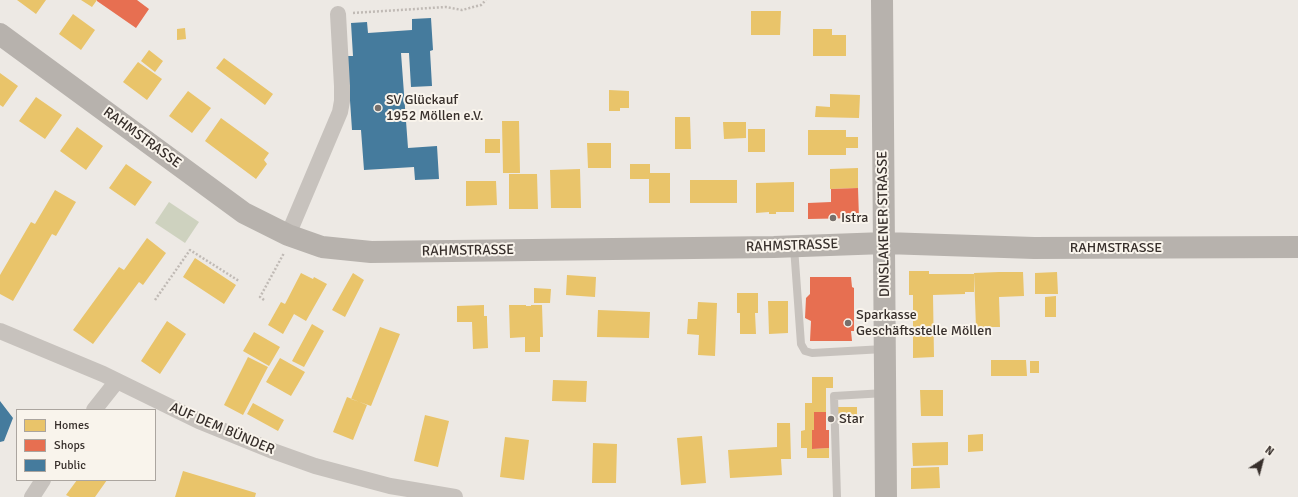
<!DOCTYPE html>
<html>
<head>
<meta charset="utf-8">
<style>
  body { margin:0 }
  #map { position:relative; width:1298px; height:497px; overflow:hidden; background:#ede9e4; font-family:Signika,sans-serif }
  canvas { display:block }
  .legend { position:absolute; left:16px; top:409px; width:140px; height:72px; box-sizing:border-box; background:#f9f4ec; border:1px solid #aba59f; margin:0; padding:5px 7px; list-style:none; font-size:12px; color:#372f2b }
  .legend li { display:flex; align-items:center; gap:8px; height:20px }
  .legend b { width:20px; border:1px solid #aba59f }
  .north { position:absolute; left:1242px; top:441px; width:40px; height:40px; -webkit-text-stroke:3px #f9f4ec; paint-order:stroke; rotate:36deg; font-size:11px; font-weight:700; line-height:16px; text-align:center; color:#372f2b }
  .north::after { content:''; display:block; margin:auto; width:14px; height:18px; background:#372f2b; clip-path:polygon(50% 0,100% 100%,50% 72%,0 100%) }
</style>
</head>
<body>
<div id="map">
<canvas width="1298" height="497"></canvas>
<ul class="legend">
<li><b style="height:11px;background:#e9c46a"></b>Homes</li>
<li><b style="height:11px;background:#e76f51"></b>Shops</li>
<li><b style="height:11px;background:#457b9d"></b>Public</li>
</ul>
<div class="north">N</div>
</div>
<script>
const c = document.querySelector('canvas').getContext('2d');
c.lineJoin = 'round';
function paint(path, color) {
  c.fillStyle = color;
  c.fill(path, 'evenodd');
}
function poly(rows) {
  const path = new Path2D();
  for (const r of rows) {
    path.moveTo(r[0], r[1]);
    for (let i = 2; i < r.length; i += 2) path.lineTo(r[i], r[i + 1]);
  }
  return path;
}
function trace(path, color, width, dash) {
  c.strokeStyle = color;
  c.lineWidth = width;
  c.lineCap = dash ? 'butt' : 'round';
  c.setLineDash(dash || []);
  c.stroke(path);
}
function drawText(font, color, halo, rows, align = 'center') {
  c.font = font + ' Signika,sans-serif';
  c.lineWidth = 4;
  c.setLineDash([]);
  c.textBaseline = 'middle';
  c.strokeStyle = halo;
  c.fillStyle = color;
  for (const [text, x, y, turn = 0] of rows) {
    c.save();
    c.translate(x, y);
    c.rotate((+turn || 0) * Math.PI / 180);
    c.textAlign = isNaN(turn) ? turn : align;
    if (halo) c.strokeText(text, 0, 0);
    c.fillText(text, 0, 0);
    c.restore();
  }
}
paint(poly([
  [169,202,199,222,185,243,155,223]
]), '#ced2bf');
paint(poly([
  [17,0,46,0,36,14],
  [81,0,97,0,92,7],
  [751,11,781,11,780,35,751,35],
  [73,14,95,30,81,50,59,34],
  [185,28,186,39,177,40,177,29],
  [813,29,832,29,832,35,846,35,846,56,813,56],
  [149,50,163,61,155,72,141,61],
  [224,58,273,94,265,105,216,68],
  [138,62,162,79,147,100,123,82],
  [0,73,18,86,3,107,0,105],
  [609,90,629,91,629,108,620,108,620,111,609,111],
  [188,91,211,108,192,133,169,116],
  [830,94,860,95,859,118,815,117,816,106,830,107],
  [36,97,62,115,45,139,19,121],
  [675,117,690,117,691,149,675,149],
  [221,118,269,153,264,160,267,164,256,179,205,141],
  [502,121,519,121,520,173,503,173],
  [723,122,746,122,746,138,724,139],
  [77,127,103,146,86,170,60,151],
  [748,129,765,129,765,152,748,152],
  [808,130,846,130,846,137,858,137,858,148,846,148,846,155,808,155],
  [485,139,500,139,500,153,485,153],
  [587,143,611,143,611,168,588,168],
  [126,164,152,182,135,206,109,188],
  [630,164,650,164,650,173,670,173,670,203,649,203,649,179,630,179],
  [858,168,858,188,830,189,830,169],
  [580,169,581,208,551,208,550,170],
  [509,174,537,174,538,209,509,209],
  [690,180,737,180,737,203,690,203],
  [466,181,496,181,497,205,466,206],
  [794,182,794,212,776,212,776,214,769,214,769,212,756,213,756,183],
  [55,190,76,202,56,236,52,234,13,301,0,294,0,275,31,222,35,224],
  [147,238,166,253,143,285,139,282,93,344,73,330,119,267,124,270],
  [195,258,236,285,224,304,183,277],
  [909,271,929,271,929,274,974,274,974,292,965,292,965,294,933,295,934,357,913,358,913,295,909,295],
  [999,272,1023,272,1024,296,999,297,1000,327,976,327,974,273],
  [1057,272,1058,294,1035,294,1035,273],
  [301,273,313,279,314,277,327,284,306,321,294,314,283,334,268,325,281,302,285,304],
  [353,273,364,280,345,317,332,310],
  [567,275,596,277,595,297,566,295],
  [534,288,551,289,550,303,534,303],
  [737,293,758,293,758,313,755,313,756,334,740,334,740,313,737,313],
  [1056,296,1056,317,1045,317,1045,297],
  [768,301,788,301,788,333,769,334],
  [698,302,717,303,715,356,698,355,699,335,687,334,688,319,697,319],
  [484,305,484,316,487,316,487,321,488,348,473,349,472,322,457,322,457,306],
  [509,305,526,305,526,306,531,306,531,305,542,305,543,337,540,337,540,352,525,352,525,337,510,338],
  [598,310,650,312,649,338,597,337],
  [167,321,186,334,160,374,141,361],
  [312,324,324,331,304,367,292,361],
  [380,327,400,334,371,406,351,399],
  [254,332,280,347,269,366,243,351],
  [248,357,268,367,243,415,224,405],
  [280,358,305,372,291,396,266,382],
  [991,360,1026,360,1027,376,991,376],
  [1030,361,1039,361,1039,373,1030,373],
  [812,377,833,377,833,388,826,388,826,412,814,412,814,430,812,430,812,449,829,448,829,458,807,458,807,448,801,448,801,431,805,430,805,403,812,403],
  [553,380,587,381,586,402,552,401],
  [920,390,943,390,943,416,921,416],
  [347,397,367,405,353,440,333,432],
  [253,403,284,420,278,431,247,414],
  [838,407,857,407,857,424,838,424],
  [425,415,449,421,438,467,414,461],
  [777,423,790,423,791,459,781,459,782,475,730,478,728,450,777,447],
  [983,434,983,451,968,452,968,435],
  [702,436,706,483,681,485,677,438],
  [505,437,529,440,524,480,500,477],
  [948,442,948,465,913,466,912,443],
  [593,443,617,444,616,483,592,483],
  [939,467,940,488,911,489,911,468],
  [183,471,256,493,255,497,175,497],
  [77,480,107,480,95,497,70,497,66,495]
]), '#e9c46a');
paint(poly([
  [97,0,137,0,149,9,136,28,97,1],
  [858,188,859,218,808,219,808,203,831,202,831,189],
  [810,277,851,277,852,287,854,288,854,331,851,331,852,341,810,341,811,321,805,318,806,298,810,294],
  [814,412,826,412,826,430,829,430,829,448,812,449,812,430,814,430]
]), '#e76f51');
paint(poly([
  [431,18,433,50,430,51,432,86,411,87,409,53,401,53,408,148,437,146,439,179,415,180,414,167,364,170,361,130,352,130,347,56,353,56,351,23,367,22,368,33,412,30,412,19],
  [0,401,13,418,4,441,0,442]
]), '#457b9d');
trace(poly([
  [353,13,446,7,462,10,481,5,486,0],
  [155,300,190,250,239,281],
  [264,300,260,297,284,253]
]), '#c0bab5', 2.5, [2, 2]);
trace(poly([
  [794,247,801,344,805,351,812,353,884,349],
  [837,497,834,396,885,393]
]), '#c7c2bd', 8);
trace(poly([
  [288,235,340,112,342,101,342,86,338,14],
  [0,331,103,374,199,421,273,451,315,466,390,486,455,497],
  [94,410,117,381],
  [32,497,43,480]
]), '#c7c2bd', 16);
trace(poly([
  [882,0,886,497],
  [0,34,244,213,288,235,322,247,371,252,774,247,885,243,1034,248,1298,247]
]), '#b7b2ad', 22);
for (const [x, y, r, color] of [
  [378,108,4,"#77706c"],
  [833,218,4,"#77706c"],
  [848,323,4,"#77706c"],
  [831,419,4,"#77706c"]
]) {
  const dot = new Path2D();
  dot.arc(x, y, r, 0, 2 * Math.PI);
  c.fillStyle = color;
  c.fill(dot);
  trace(dot, '#f9f4ec', 1.5);
}
drawText('14px', '#372f2b', '#f9f4ec', [
  ["SV Glückauf",386,100],
  ["1952 Möllen e.V.",386,116],
  ["Istra",841,218],
  ["Sparkasse",856,315],
  ["Geschäftsstelle Möllen",856,331],
  ["Star",839,419]
], 'left');
drawText('14px', '#372f2b', '#f9f4ec', [
  ["RAHMSTRASSE",142,138,36],
  ["DINSLAKENER STRASSE",884,224,-91],
  ["RAHMSTRASSE",792,246,-2],
  ["RAHMSTRASSE",1116,248],
  ["RAHMSTRASSE",468,251,-1],
  ["AUF DEM BÜNDER",222,429,23]
]);
</script>
</body>
</html>
